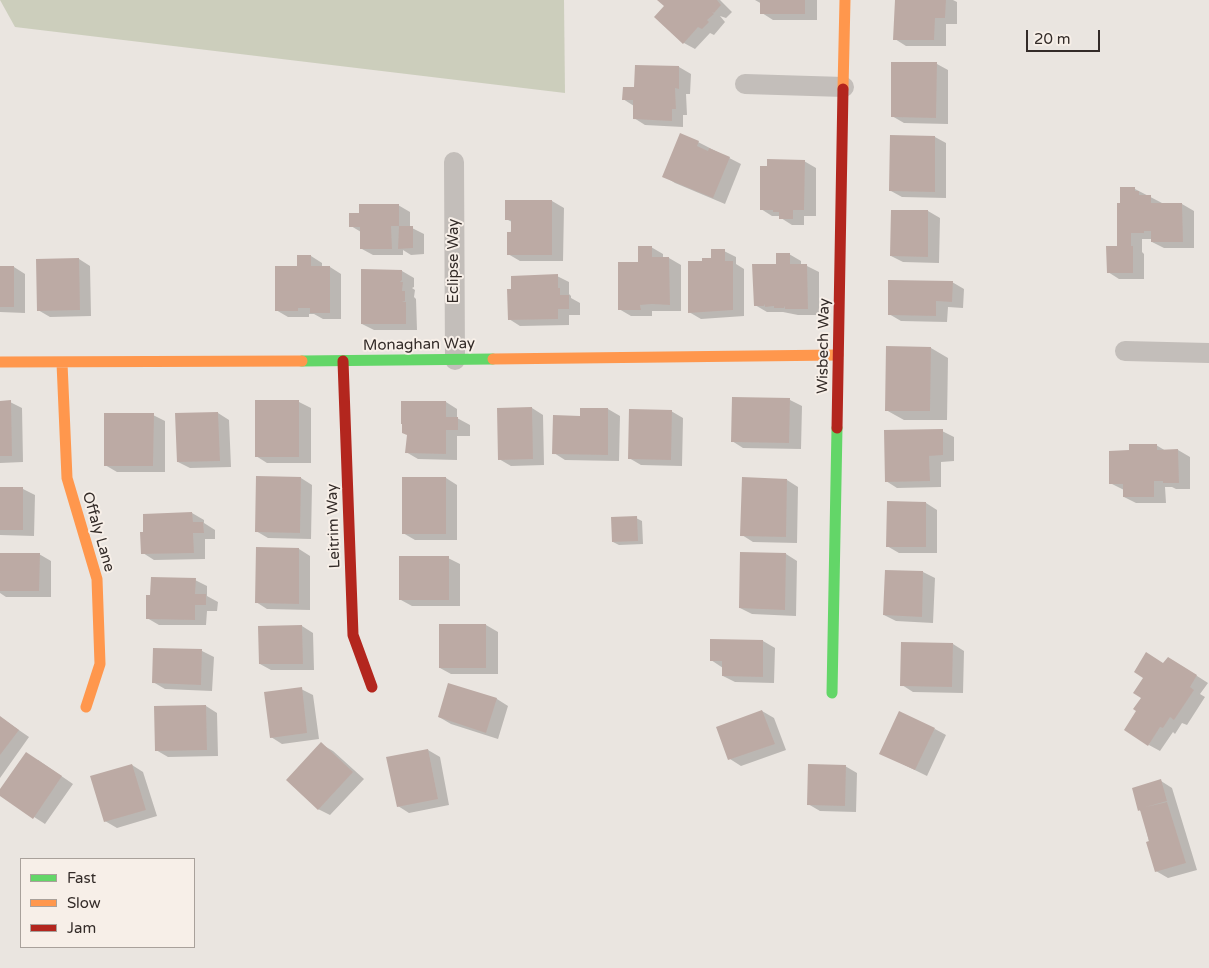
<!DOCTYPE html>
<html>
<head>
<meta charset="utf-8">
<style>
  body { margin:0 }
  #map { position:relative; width:1209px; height:968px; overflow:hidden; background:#eae5e0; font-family:"Varela Round",sans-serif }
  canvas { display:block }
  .legend { position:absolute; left:20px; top:858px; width:175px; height:90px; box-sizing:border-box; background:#f7efe8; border:1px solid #a9a19b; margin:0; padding:6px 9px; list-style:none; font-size:15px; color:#332b28 }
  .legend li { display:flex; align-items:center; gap:10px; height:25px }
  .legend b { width:25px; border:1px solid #a9a19b }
  .scale { position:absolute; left:1026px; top:30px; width:74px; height:22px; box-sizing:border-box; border:2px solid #332b28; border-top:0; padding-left:6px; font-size:15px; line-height:18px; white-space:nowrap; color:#332b28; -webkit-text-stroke:4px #f7efe8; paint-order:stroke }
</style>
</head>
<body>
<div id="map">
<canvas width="1209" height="968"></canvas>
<ul class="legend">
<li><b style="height:6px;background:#63d668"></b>Fast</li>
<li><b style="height:6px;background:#ff974d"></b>Slow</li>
<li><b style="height:6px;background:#b3261e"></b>Jam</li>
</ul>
<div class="scale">20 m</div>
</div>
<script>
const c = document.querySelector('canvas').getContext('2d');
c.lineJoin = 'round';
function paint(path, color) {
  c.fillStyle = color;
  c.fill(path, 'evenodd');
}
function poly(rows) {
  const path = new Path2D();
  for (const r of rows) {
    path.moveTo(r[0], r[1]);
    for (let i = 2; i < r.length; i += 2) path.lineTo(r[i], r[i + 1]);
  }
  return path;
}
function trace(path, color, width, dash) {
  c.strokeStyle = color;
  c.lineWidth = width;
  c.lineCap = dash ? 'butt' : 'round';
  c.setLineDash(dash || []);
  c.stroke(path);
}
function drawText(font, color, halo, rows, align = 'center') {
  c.font = font + ' "Varela Round",sans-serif';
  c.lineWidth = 4;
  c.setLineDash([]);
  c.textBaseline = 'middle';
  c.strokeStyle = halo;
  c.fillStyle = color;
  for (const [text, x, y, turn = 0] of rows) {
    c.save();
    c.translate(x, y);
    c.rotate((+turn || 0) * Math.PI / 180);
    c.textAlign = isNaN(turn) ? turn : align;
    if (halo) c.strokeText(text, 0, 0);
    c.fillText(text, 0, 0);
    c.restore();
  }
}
paint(poly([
  [0,0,564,0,565,93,15,27]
]), '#cccebc');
paint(poly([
  [659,0,720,0,732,12,726,18,720,16,725,22,714,35,710,33,695,49,684,43,666,6],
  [755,0,817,0,817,20,773,20,762,13,762,4],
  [896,0,953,0,957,2,957,24,946,24,946,46,906,46,895,39],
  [937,64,948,70,948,124,904,123,892,116],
  [679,67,691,74,690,94,686,94,687,115,683,115,683,127,645,125,634,118,634,106,623,99,635,88],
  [935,137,946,143,946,198,902,197,891,191],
  [698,142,741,164,725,204,675,183,664,176],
  [804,161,816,168,816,216,804,216,804,225,792,225,781,218,781,216,772,216,761,209],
  [1135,189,1162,203,1182,204,1194,211,1194,248,1164,248,1152,242,1152,239,1142,239,1142,252,1144,254,1144,279,1119,279,1108,272,1119,247],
  [552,201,564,208,563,261,520,261,508,254,512,222,506,219],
  [398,205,410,212,410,227,424,234,424,254,411,255,403,250,403,255,373,255,362,249,361,232,351,226,361,214],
  [928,211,940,218,939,263,903,262,891,256],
  [651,247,663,254,663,258,669,258,681,265,681,311,652,311,652,316,631,316,619,309],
  [724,251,736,257,736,264,744,269,744,316,701,319,689,312,703,262,713,260],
  [789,254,801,261,801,266,807,266,819,272,819,315,798,315,783,312,767,312,755,305],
  [311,256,322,263,322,267,330,267,341,274,341,319,323,319,314,314,309,314,309,317,288,317,276,310],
  [79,259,90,266,91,316,50,317,38,310],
  [0,267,14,267,25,274,25,313,0,312],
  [402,271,414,278,414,287,412,288,415,290,414,297,416,299,417,330,374,330,362,324],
  [557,276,569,282,569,294,571,296,571,298,580,303,580,315,569,315,569,325,520,326,509,319],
  [952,282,964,289,963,308,948,307,947,322,901,321,889,314],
  [931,348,948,358,947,420,904,420,886,410],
  [790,400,802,406,801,449,743,448,732,441],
  [0,402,10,402,22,408,23,462,0,463],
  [299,402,311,408,311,463,267,463,256,456],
  [446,402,457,409,457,418,470,425,470,436,457,436,457,460,418,459,406,452],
  [532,408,543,415,544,465,511,466,499,459],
  [608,409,620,416,619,461,565,460,554,453],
  [671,411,683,418,682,466,641,465,629,458],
  [218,413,229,420,231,467,190,468,178,462],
  [153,415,165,421,165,472,117,472,105,465],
  [942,431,954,437,954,461,941,462,941,487,897,488,886,481],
  [1156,445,1166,451,1178,450,1190,457,1190,489,1176,489,1172,487,1165,487,1166,503,1136,503,1124,497,1124,490,1110,483,1130,451],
  [301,478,312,485,311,539,268,538,256,531],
  [446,478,457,485,457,540,415,540,403,533],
  [787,480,798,487,797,543,753,542,742,535],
  [0,488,23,489,35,495,34,536,0,535],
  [926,503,937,510,937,553,899,553,887,546],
  [192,513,204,520,204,523,215,530,215,539,205,539,205,559,154,560,143,553],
  [636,518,642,521,643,544,619,545,613,542],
  [299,549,310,556,310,610,267,609,256,602],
  [0,554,39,554,51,561,51,597,6,597,0,593],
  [786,554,797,561,796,616,752,614,740,608],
  [448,558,460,564,460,606,412,606,401,600],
  [886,571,923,572,935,578,933,623,896,621,884,615],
  [195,580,207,586,207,596,218,602,217,611,207,611,206,625,159,625,147,618],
  [440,625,486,625,498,632,498,674,451,674,440,668],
  [302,626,313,633,314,670,271,670,260,664],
  [763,641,775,648,774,683,735,682,723,676,723,668,711,660],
  [953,644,964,651,963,693,913,692,902,685],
  [202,651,214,657,212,691,165,689,153,682],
  [1164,664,1180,665,1208,683,1200,694,1205,697,1187,725,1182,723,1175,734,1173,732,1160,751,1149,745],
  [449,684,497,699,508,706,498,739,451,724,439,717],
  [301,689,313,695,319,739,282,744,271,737],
  [206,706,217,713,218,756,168,757,156,750],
  [762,711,774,718,786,750,741,766,730,759],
  [0,717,29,737,0,778],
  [935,729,946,735,927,776,880,753],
  [321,744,333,751,364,779,330,815,318,809],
  [428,750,440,757,449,805,409,813,398,806],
  [38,760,73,784,45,824,0,795,0,791],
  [132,765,143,772,157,816,117,828,105,821],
  [845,766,857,773,856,812,820,811,808,804],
  [1161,781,1172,788,1197,870,1168,878,1156,871,1142,812,1139,810,1133,789]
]), '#0003');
paint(poly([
  [657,0,717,0,721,5,714,13,712,12,714,14,707,20,709,22,702,29,698,27,683,44,654,17,664,6],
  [760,0,805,0,805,14,760,14],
  [895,0,946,0,945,18,935,18,934,40,893,40],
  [891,62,937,62,936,118,891,117],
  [635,65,679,66,679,89,675,88,676,109,672,109,672,121,633,119,633,100,622,100,623,87,634,87],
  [680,133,699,141,697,146,708,151,709,148,730,157,713,198,662,177],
  [890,135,935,136,935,192,889,191],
  [767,159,805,160,804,210,793,210,793,219,779,219,779,212,773,212,773,210,760,210,760,166,767,166],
  [1120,187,1135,187,1135,191,1139,191,1139,195,1151,195,1151,203,1182,203,1183,242,1151,242,1151,231,1144,231,1144,233,1131,233,1131,246,1133,246,1133,273,1107,273,1106,246,1117,246,1117,203,1120,203],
  [505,200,552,200,552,255,507,255,507,232,511,232,511,220,505,220],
  [359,204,399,204,399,226,413,226,413,248,398,249,399,226,391,226,392,249,360,249,360,227,349,227,349,213,359,213],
  [891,210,928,210,928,257,890,256],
  [638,246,652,246,652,257,669,257,670,305,652,304,640,305,641,310,618,310,618,262,638,262],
  [711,249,725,249,725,261,733,261,733,310,688,313,688,261,702,261,702,258,711,258],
  [776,253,790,253,790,264,807,264,808,309,785,309,785,306,784,308,774,308,774,306,765,307,765,304,764,306,754,306,752,264,776,264],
  [297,255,311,255,311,266,330,266,330,313,310,313,310,308,298,308,298,311,275,311,275,266,297,266],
  [79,258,80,310,37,311,36,259],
  [0,266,14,266,14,307,0,307],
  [361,269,402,270,402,280,400,282,403,282,402,291,405,291,405,301,402,302,406,302,406,324,361,324],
  [558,274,558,288,560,288,560,295,569,295,569,309,558,309,558,319,508,320,507,289,511,289,511,276],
  [888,280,953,281,952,302,936,301,936,316,888,315],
  [886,346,931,347,930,411,885,411],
  [732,397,790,398,789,443,731,442],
  [11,400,12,456,0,456,0,401],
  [255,400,299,400,299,457,255,457],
  [401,401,446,401,446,417,458,417,458,430,446,430,446,454,405,453,407,435,402,433,402,424,405,424,401,424],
  [532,407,533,459,498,460,497,408],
  [580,408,608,408,608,455,552,454,553,415,580,416],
  [629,409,672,410,671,460,628,459],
  [218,412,220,461,177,462,175,413],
  [104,413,154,413,153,466,104,466],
  [943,429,943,455,929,456,930,481,885,482,884,430],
  [1129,444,1157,444,1157,450,1178,449,1179,483,1163,483,1163,481,1154,481,1154,497,1123,497,1123,484,1109,484,1109,451,1129,450],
  [256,476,301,477,300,533,255,532],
  [402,477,446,477,446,534,402,534],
  [742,477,787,479,786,537,740,536],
  [0,487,23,487,23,530,0,530],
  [887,501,926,502,926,547,886,547],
  [192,512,193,522,203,522,204,533,193,533,194,553,141,554,140,532,143,532,143,514],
  [637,516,638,541,612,542,611,517],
  [256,547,299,548,299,604,255,603],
  [740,552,786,553,785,610,739,608],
  [0,553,40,553,39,591,0,591],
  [399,556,449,556,449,600,399,600],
  [885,570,923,571,922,617,883,615],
  [151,577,196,578,195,594,206,594,206,605,195,605,195,620,146,619,146,595,150,595],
  [439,624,486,624,486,668,439,668],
  [302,625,303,664,259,664,258,626],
  [710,639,763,640,763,677,722,676,722,661,710,661],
  [901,642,953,643,952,687,900,686],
  [153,648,202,649,201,685,152,683],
  [1146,652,1163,663,1168,657,1197,675,1190,687,1194,690,1174,720,1170,717,1163,728,1160,727,1148,746,1124,730,1136,711,1133,709,1141,698,1133,693,1143,678,1134,672],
  [448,683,497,698,486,733,438,717],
  [302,687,307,733,270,738,264,692],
  [206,705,207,750,155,751,154,706],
  [762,710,775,744,728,760,716,727],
  [899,711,935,728,915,770,879,754],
  [0,716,19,730,0,755],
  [321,742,353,772,318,810,286,780],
  [428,749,438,799,397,807,386,757],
  [26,752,62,776,33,819,0,796,0,789],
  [132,764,146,810,104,822,90,776],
  [808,764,846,765,845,806,807,805],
  [1161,779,1167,801,1146,807,1167,802,1186,863,1155,872,1146,842,1149,841,1140,810,1138,811,1132,788]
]), '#bcaaa4');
trace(poly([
  [745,84,844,87],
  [454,162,455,360],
  [1125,351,1209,353]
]), '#c3beba', 20);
trace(poly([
  [302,361,493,359],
  [832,693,837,428]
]), '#63d668', 11);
trace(poly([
  [843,89,845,0],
  [493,359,838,355],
  [0,362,302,361],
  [62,363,67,478,97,579,100,664,86,707]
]), '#ff974d', 11);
trace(poly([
  [343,361,353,635,372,687],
  [837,428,843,89]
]), '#b3261e', 11);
drawText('15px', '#332b28', '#f7efe8', [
  ["Eclipse Way",454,261,-90],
  ["Monaghan Way",419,345,-1],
  ["Wisbech Way",824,346,-89],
  ["Leitrim Way",334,526,-92],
  ["Offaly Lane",98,532,74]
]);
</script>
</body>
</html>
